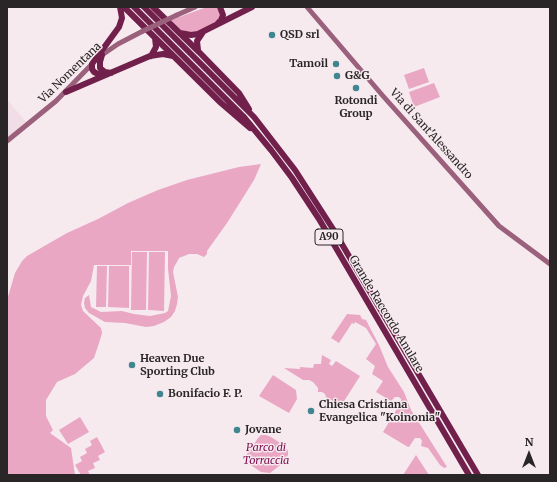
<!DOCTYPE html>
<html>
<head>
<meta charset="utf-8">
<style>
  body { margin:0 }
  #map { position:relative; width:557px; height:482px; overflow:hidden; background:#f6eaef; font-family:Merriweather,serif }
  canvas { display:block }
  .frame { position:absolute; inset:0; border:8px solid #2a2627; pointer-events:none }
  .north { position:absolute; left:509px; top:434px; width:40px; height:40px; -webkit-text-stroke:3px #f6eaef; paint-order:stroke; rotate:0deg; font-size:11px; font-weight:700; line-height:16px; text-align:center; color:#2a2627 }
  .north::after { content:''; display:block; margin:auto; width:14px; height:18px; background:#2a2627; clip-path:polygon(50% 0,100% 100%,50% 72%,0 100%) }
</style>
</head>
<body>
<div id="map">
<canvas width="557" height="482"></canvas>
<div class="frame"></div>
<div class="north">N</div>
</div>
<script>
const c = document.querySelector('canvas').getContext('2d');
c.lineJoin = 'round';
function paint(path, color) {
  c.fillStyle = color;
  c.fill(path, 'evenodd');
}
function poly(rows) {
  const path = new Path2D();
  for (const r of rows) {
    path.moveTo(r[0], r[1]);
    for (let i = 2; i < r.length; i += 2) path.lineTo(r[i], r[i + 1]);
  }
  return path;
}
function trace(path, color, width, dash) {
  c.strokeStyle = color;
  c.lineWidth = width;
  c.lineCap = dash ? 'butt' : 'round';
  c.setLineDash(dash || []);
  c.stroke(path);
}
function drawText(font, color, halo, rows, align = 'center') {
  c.font = font + ' Merriweather,serif';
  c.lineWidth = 3;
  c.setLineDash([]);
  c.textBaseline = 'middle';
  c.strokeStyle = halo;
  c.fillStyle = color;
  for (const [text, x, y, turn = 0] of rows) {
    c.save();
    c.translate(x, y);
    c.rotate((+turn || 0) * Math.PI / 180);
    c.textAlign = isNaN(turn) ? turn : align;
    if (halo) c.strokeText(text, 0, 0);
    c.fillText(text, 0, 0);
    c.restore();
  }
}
paint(poly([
  [8,101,27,123,7,139,7,104]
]), '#f1dde5');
paint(poly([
  [207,7,218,7,220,16,218,20,213,24,199,31,194,33,181,31,171,20],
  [424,68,429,82,409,89,404,75],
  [434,83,440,97,414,107,409,92],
  [261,164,254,180,227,223,207,251,207,254,204,257,197,254,189,254,179,258,177,262,174,267,173,272,178,297,177,304,175,311,171,317,164,322,154,326,146,327,125,323,105,322,89,313,85,308,84,303,85,298,89,295,91,307,101,312,122,311,134,314,150,316,165,313,168,311,171,296,168,269,168,251,131,251,131,265,94,265,91,281,83,296,81,305,83,311,101,328,102,333,100,340,94,358,75,374,57,382,46,400,46,416,53,430,50,433,71,448,75,475,7,475,7,300,15,273,22,261,27,256,67,233,98,219,128,203,158,190,187,180,239,167],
  [132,252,147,252,146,310,131,310],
  [149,252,165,252,164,311,148,310],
  [97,266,107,266,106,307,96,307],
  [109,266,129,266,129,308,108,307],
  [347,314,360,315,362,319,366,320,379,345,388,367,404,392,411,410,447,467,444,468,440,465,428,448,421,446,422,441,420,438,415,438,409,447,408,447,383,432,401,402,401,399,399,397,395,397,391,401,376,392,383,381,372,374,375,366,366,359,376,344,366,328,355,322,354,324,352,323,339,343,331,338],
  [322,355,331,360,329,364,332,366,336,361,360,376,341,406,326,397,325,394,322,392,318,392,318,388,313,382,309,380,303,380,284,368,300,369,300,367,313,368,314,364,321,364],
  [273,375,296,390,297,399,289,413,259,396],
  [80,417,89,432,68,444,59,430],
  [261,435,266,435,271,437,285,446,288,451,288,455,283,463,270,473,261,472,249,464,246,460,246,455,252,447,258,438],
  [97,437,105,452,98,456,100,460,93,463,95,468,88,471,90,475,81,475,75,465,82,461,80,457,87,453,85,449,92,445,90,441],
  [416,455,429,475,403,475]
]), '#e9a7c4');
trace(poly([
  [307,7,383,96,499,226,550,264],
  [177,15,195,7],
  [99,57,118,44,143,31],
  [7,141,56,101,93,63]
]), '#9b617c', 5);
trace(poly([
  [124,7,221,103,250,128],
  [134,7,243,116,271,150,292,178,319,219,469,475],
  [144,7,254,117,295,170,333,229,478,475],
  [153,7,199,52,239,93,249,109],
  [218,23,221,20,223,15,220,7],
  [180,33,191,35,198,34,252,7],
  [198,50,197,41,203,32],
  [102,55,100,62,100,68,105,72,111,73],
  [151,56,156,47,155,38],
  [106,75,98,74,94,72,92,69,92,64,119,27,122,18,120,7],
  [66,92,150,56,163,54,173,56]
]), '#70204b', 6);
trace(poly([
  [143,31,177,15]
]), '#9b617c', 5);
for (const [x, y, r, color] of [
  [272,35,4,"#408690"],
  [336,64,4,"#408690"],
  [337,76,4,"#408690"],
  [356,88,4,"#408690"],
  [132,365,4,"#408690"],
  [160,394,4,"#408690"],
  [311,411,4,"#408690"],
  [237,430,4,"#408690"]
]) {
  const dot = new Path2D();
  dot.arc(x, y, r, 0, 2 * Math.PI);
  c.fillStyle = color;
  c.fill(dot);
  trace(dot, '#f6eaef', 1.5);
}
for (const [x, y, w] of [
  [329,237,28]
]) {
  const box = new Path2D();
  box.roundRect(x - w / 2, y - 8, w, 16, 3);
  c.fillStyle = '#f6eaef';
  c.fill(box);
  trace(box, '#2a2627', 1);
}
drawText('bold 10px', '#2a2627', null, [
  ["A90",329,237]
]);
drawText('bold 11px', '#2a2627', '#f6eaef', [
  ["QSD srl",280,35],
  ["Tamoil",328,64,"right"],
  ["G&G",345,76],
  ["Rotondi",356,101,"center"],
  ["Group",356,114,"center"],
  ["Heaven Due",140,359],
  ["Sporting Club",140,372],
  ["Bonifacio F. P.",168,394],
  ["Chiesa Cristiana",319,405],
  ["Evangelica \"Koinonia\"",319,418],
  ["Jovane",245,430]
], 'left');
drawText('11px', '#2a2627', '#f6eaef', [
  ["Via Nomentana",70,73,-44],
  ["Via di Sant'Alessandro",431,134,48],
  ["Grande Raccordo Anulare",386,314,59]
]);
drawText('italic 11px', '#7e1050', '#f6eaef', [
  ["Parco di",266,448],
  ["Torraccia",266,461]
]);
</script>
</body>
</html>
